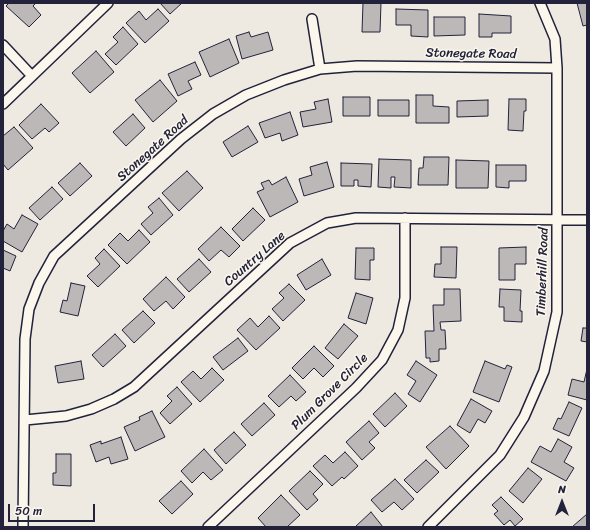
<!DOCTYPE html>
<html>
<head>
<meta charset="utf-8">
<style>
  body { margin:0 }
  #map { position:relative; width:590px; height:530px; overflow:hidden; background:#eeeae2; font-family:Sriracha,sans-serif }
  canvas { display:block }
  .frame { position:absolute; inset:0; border:4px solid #22223b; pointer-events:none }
  .north { position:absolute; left:542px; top:482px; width:40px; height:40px; -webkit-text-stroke:3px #fbf7ec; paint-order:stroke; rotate:0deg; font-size:11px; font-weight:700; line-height:16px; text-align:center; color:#22223b }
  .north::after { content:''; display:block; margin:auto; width:14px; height:18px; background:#22223b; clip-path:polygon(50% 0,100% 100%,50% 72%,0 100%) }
  .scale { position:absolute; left:8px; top:504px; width:87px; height:18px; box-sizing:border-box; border:2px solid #22223b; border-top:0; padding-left:5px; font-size:12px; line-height:14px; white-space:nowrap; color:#22223b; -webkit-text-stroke:3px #fbf7ec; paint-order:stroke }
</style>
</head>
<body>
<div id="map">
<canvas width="590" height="530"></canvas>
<div class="frame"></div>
<div class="north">N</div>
<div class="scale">50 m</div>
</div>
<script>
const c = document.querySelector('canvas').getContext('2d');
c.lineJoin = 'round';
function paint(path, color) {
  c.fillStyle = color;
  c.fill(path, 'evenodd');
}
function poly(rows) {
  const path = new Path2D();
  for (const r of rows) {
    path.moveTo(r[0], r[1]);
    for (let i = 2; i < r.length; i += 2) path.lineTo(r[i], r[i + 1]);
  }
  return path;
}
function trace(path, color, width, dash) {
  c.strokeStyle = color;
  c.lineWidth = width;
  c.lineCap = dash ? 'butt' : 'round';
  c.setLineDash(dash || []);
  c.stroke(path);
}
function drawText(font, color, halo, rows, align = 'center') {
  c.font = font + ' Sriracha,sans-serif';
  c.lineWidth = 3;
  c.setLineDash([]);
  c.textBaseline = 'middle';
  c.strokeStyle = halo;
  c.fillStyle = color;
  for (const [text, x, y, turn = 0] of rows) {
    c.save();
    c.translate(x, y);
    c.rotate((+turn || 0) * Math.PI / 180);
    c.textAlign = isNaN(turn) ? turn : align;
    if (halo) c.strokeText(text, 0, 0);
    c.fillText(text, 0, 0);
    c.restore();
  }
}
const building = poly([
  [9,3,36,3,33,6,41,15,29,27,6,6,9,3],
  [160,3,182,3,170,14,160,3],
  [363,3,381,3,380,32,362,32,363,3],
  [577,3,587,3,587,25,583,26,577,3],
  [158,9,169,21,145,43,126,23,139,11,146,20,158,9],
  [396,9,428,10,428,37,411,36,411,25,396,25,396,9],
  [479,14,511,16,511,33,492,33,492,37,479,37,479,14],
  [434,17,465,17,465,35,434,36,434,17],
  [123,27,138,44,116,65,105,54,118,42,113,37,123,27],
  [249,32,251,37,268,32,273,50,242,59,236,36,249,32],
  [229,39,239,63,210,77,199,52,229,39],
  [96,51,114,72,90,93,72,73,96,51],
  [195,62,201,75,188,81,192,89,178,96,168,74,195,62],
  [160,80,177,101,153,122,135,100,160,80],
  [416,95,433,95,433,106,449,107,449,123,416,123,416,95],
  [343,97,370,97,370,116,343,116,343,97],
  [328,99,332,122,303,127,300,112,316,109,314,102,328,99],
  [509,99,526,99,526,111,524,111,523,131,508,130,509,99],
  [378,100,409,100,409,116,378,116,378,100],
  [488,100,488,116,457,117,457,101,488,100],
  [41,104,59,123,49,132,45,128,32,139,19,125,41,104],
  [290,112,298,135,282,141,280,133,265,138,259,123,290,112],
  [133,114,145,128,126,146,113,132,133,114],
  [248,126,258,142,232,157,223,142,248,126],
  [14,127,33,148,8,170,3,164,3,136,14,127],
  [424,157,449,157,448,185,418,185,419,168,423,168,424,157],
  [379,159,411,160,411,188,394,187,395,177,391,177,391,188,378,187,379,159],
  [456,160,489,161,488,188,456,188,456,160],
  [327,162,334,187,304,196,299,179,312,175,310,167,327,162],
  [80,163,92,176,70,196,58,183,80,163],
  [341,163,372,164,371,187,358,186,358,180,354,180,354,186,341,186,341,163],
  [496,165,526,165,526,181,509,181,509,188,496,187,496,165],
  [187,171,203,188,179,211,162,193,187,171],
  [286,177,298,202,270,217,257,192,264,189,261,183,269,180,272,185,286,177],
  [52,187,63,199,40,220,29,208,52,187],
  [159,198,173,215,151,235,141,224,153,213,148,207,159,198],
  [253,208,265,220,243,241,232,229,253,208],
  [22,215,38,224,22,252,3,241,3,231,7,224,14,229,22,215],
  [221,227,240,246,229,257,221,250,209,261,198,249,221,227],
  [139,230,150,242,127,264,108,245,120,233,128,241,139,230],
  [441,247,457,247,456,278,434,277,435,264,441,264,441,247],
  [526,247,526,264,515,264,515,280,499,280,499,248,526,247],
  [356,248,374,248,374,260,370,260,370,280,355,279,356,248],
  [104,249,120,266,98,287,87,276,100,264,95,258,104,249],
  [3,250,16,256,10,271,3,268,3,250],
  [199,259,211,272,189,292,177,279,199,259],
  [322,259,331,275,306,290,297,275,322,259],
  [166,277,185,297,173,309,166,301,154,311,143,299,166,277],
  [71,283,85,286,78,316,60,312,63,300,67,301,71,283],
  [289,284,305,300,283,321,272,309,284,298,279,293,289,284],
  [444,289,460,289,461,321,440,322,441,330,445,330,446,349,439,349,439,361,430,362,430,358,426,358,425,331,434,331,433,305,444,305,444,289],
  [500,289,521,290,520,311,522,311,522,322,504,321,504,307,499,307,500,289],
  [356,293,373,298,366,324,348,318,356,293],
  [143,311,155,323,134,343,122,330,143,311],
  [269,316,280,328,256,350,237,330,250,318,258,327,269,316],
  [344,324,358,336,338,359,325,348,344,324],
  [583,328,587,328,587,342,581,341,583,328],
  [115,334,126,346,103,367,92,355,115,334],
  [238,338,248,351,223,370,213,357,238,338],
  [314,346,334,366,323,377,314,368,303,379,292,368,314,346],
  [81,361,84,379,58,383,55,366,81,361],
  [416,361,437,375,420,402,408,394,416,381,407,375,416,361],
  [485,361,505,369,507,365,512,367,499,402,473,392,485,361],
  [212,368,224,380,200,402,181,382,193,371,201,379,212,368],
  [587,369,587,400,568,395,572,379,584,382,587,369],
  [290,375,306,392,296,401,291,396,279,407,268,396,290,375],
  [177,387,192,404,170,424,160,413,172,401,167,396,177,387],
  [395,393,407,406,385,427,373,414,395,393],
  [471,399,492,411,485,423,478,419,470,433,457,425,471,399],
  [569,402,582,408,569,436,553,429,558,418,561,419,569,402],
  [264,403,275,415,252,436,241,424,264,403],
  [152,411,165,437,135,451,124,427,140,420,139,417,152,411],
  [369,421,379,433,369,442,375,448,362,460,346,442,369,421],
  [450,426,469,446,446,469,426,447,450,426],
  [234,432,246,445,226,464,214,450,234,432],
  [121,437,128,459,111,464,109,457,96,462,90,445,101,441,101,444,121,437],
  [558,439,572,447,564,462,574,468,566,481,531,462,540,446,551,452,558,439],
  [204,449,223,470,211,480,203,472,192,483,181,471,204,449],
  [345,452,358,466,344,479,342,477,332,486,313,466,325,455,333,463,345,452],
  [56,454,71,454,71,486,53,485,53,473,56,473,56,454],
  [426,460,439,472,417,493,404,480,426,460],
  [528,468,542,479,523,503,509,491,528,468],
  [310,471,323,484,313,494,318,500,307,510,289,491,310,471],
  [395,479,414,499,402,510,394,502,382,512,371,500,395,479],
  [181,481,193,494,172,514,159,501,181,481],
  [281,495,300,515,287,527,266,527,258,518,281,495],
  [501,497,523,519,515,526,510,520,504,525,494,514,498,511,492,505,501,497],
  [371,512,383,527,355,527,371,512],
  [587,514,587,527,572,527,587,514]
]);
paint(building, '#bcb8b8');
trace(building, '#22223b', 1);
const minor = poly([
  [312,19,320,69],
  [3,45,32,76],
  [3,104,108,3],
  [25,420,66,416,91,409,114,399,134,387,290,243,327,223,356,218,587,220],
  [23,527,25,339,29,309,39,283,54,256,181,139,213,114,246,95,284,80,320,69,357,66,557,68],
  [208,527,356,388,382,360,398,330,405,298,405,218],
  [428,527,500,455,524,417,544,371,557,312,557,68,555,39,540,3]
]);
trace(minor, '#22223b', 12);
trace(minor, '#fbf7ec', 9);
drawText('13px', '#22223b', '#fbf7ec', [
  ["Stonegate Road",471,54,1],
  ["Stonegate Road",153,149,-42],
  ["Country Lane",255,259,-41],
  ["Timberhill Road",543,272,-88],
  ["Plum Grove Circle",330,392,-45]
]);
</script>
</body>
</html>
